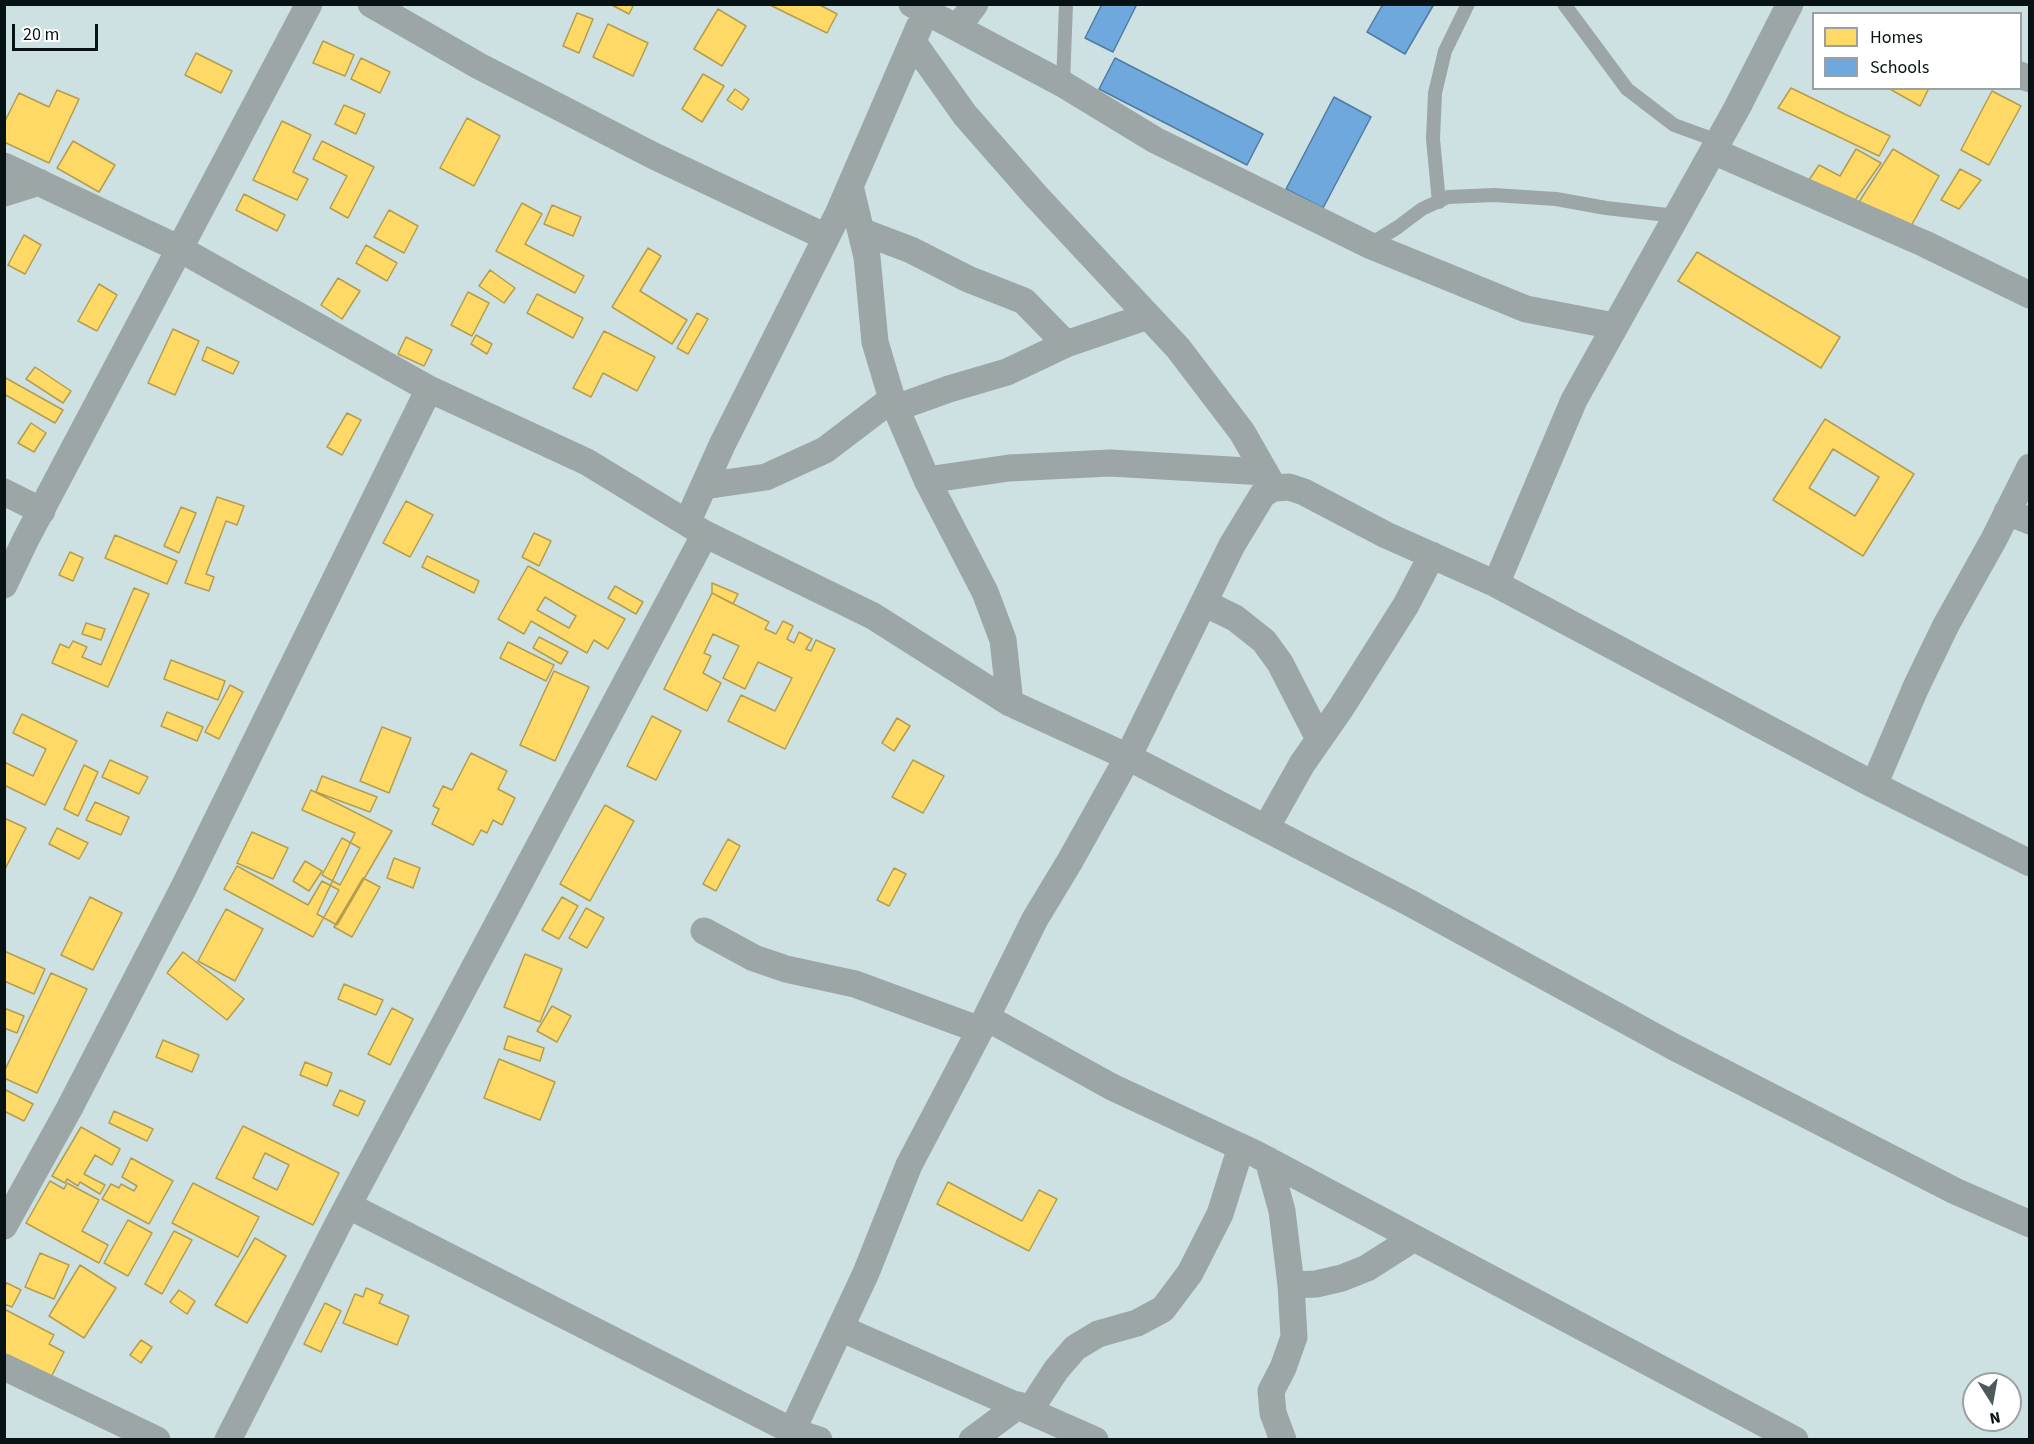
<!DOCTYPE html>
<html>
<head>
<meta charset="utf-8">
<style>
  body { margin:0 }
  #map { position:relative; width:2034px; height:1444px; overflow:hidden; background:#cde1e3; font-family:"Source Sans 3",sans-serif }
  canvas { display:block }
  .frame { position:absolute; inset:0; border:6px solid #061213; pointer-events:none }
  .legend { position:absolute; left:1812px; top:12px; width:210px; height:78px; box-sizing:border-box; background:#fff; border:2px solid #9ba0a1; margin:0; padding:8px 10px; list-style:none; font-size:18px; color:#061213 }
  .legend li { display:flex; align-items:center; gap:12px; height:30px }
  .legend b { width:30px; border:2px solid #9ba0a1 }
  .north { position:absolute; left:1962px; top:1372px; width:60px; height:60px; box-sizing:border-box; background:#fff; border:2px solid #9ba0a1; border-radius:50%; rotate:169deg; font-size:16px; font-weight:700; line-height:24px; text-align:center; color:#061213 }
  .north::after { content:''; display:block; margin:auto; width:21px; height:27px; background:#4c5a5c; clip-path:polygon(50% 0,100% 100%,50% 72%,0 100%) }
  .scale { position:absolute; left:12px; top:24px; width:86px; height:27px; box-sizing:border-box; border:3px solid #061213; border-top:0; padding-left:8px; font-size:18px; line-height:21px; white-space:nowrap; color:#061213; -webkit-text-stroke:4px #fff; paint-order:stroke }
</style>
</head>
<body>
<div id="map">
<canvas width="2034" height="1444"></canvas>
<div class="frame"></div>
<ul class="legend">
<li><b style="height:16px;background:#ffd966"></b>Homes</li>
<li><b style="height:16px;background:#6fa8dc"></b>Schools</li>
</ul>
<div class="north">N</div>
<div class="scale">20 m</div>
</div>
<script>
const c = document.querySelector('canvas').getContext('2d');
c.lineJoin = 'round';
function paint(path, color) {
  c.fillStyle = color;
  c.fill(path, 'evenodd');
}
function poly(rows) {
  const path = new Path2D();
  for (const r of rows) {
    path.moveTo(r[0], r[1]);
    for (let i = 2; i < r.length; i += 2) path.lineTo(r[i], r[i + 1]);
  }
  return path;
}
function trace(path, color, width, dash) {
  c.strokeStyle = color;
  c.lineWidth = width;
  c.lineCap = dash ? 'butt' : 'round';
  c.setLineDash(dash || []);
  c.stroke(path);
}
const homes = poly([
  [610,4,634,4,629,14,610,4],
  [768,4,818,4,837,14,827,33,768,4],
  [718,9,746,26,722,66,694,49,718,9],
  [577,13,593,19,579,53,563,46,577,13],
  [608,24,648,43,633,76,593,57,608,24],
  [323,41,354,55,345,76,313,63,323,41],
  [196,53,232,71,221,93,185,75,196,53],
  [361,58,390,72,380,93,351,79,361,58],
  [703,74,724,86,702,122,682,109,703,74],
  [1791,88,1890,136,1879,156,1778,108,1791,88],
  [1888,88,1929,88,1920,106,1888,88],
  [735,89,749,99,742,110,727,100,735,89],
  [57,90,79,99,49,163,4,142,4,123,19,93,49,107,57,90],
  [1992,91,2021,106,1989,165,1961,150,1992,91],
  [344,105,365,114,356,134,335,124,344,105],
  [467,118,500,136,474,186,440,168,467,118],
  [282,121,311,135,293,172,308,179,297,200,253,180,282,121],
  [73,141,115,165,99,192,57,168,73,141],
  [322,141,374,167,348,218,330,208,347,176,313,159,322,141],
  [1856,149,1881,163,1844,216,1809,180,1819,165,1840,176,1856,149],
  [1893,149,1939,176,1902,242,1852,213,1893,149],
  [1960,169,1981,180,1959,209,1941,200,1960,169],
  [244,194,285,215,277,231,236,210,244,194],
  [522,203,542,214,525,244,584,276,575,293,496,251,522,203],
  [552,205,581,217,573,236,544,224,552,205],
  [389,210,418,226,404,253,374,237,389,210],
  [24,235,41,245,25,274,8,265,24,235],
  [366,245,397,263,387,281,356,263,366,245],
  [648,248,661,256,640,291,687,320,672,344,612,307,648,248],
  [1697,252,1840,337,1821,368,1678,281,1697,252],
  [490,270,515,288,504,303,479,286,490,270],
  [338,278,360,291,342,319,321,305,338,278],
  [99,284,117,295,97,331,78,321,99,284],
  [468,292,489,303,472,336,451,325,468,292],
  [537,294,583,318,573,338,527,313,537,294],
  [697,313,708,319,688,354,677,348,697,313],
  [173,329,199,341,175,395,148,383,173,329],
  [604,331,655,357,637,391,603,373,591,397,573,388,604,331],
  [476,335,492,344,487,354,471,344,476,335],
  [406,337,432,350,424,366,398,354,406,337],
  [207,347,239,362,233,374,202,360,207,347],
  [35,367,71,391,63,403,26,379,35,367],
  [4,377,63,410,55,423,4,394,4,377],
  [347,413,361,420,342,455,327,447,347,413],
  [1825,419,1914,474,1863,556,1773,500,1825,419],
  [1833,449,1879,477,1855,516,1809,488,1833,449],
  [31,423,46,433,34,452,18,443,31,423],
  [217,497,244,506,237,525,226,521,206,574,214,577,209,591,185,583,217,497],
  [406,501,433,515,410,557,383,543,406,501],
  [181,507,196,513,179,553,164,546,181,507],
  [534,533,551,541,539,566,522,557,534,533],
  [115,535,177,561,167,584,105,558,115,535],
  [70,552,83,558,73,581,59,575,70,552],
  [427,556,479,581,474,593,422,567,427,556],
  [528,566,625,619,608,649,594,640,587,653,531,621,524,634,498,619,528,566],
  [545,597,576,616,569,628,537,610,545,597],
  [712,583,738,594,733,604,712,593,712,583],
  [615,586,643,602,636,614,608,598,615,586],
  [134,588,149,594,108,687,52,663,60,644,69,648,73,641,87,647,82,657,101,665,134,588],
  [712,593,769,622,765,629,776,634,783,621,793,626,787,639,794,643,799,632,812,639,806,649,811,651,816,640,835,649,785,749,728,721,741,695,775,711,792,678,758,662,745,689,723,678,739,646,713,634,704,653,711,656,703,673,721,683,707,711,664,689,712,593],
  [86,623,105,629,101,640,82,634,86,623],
  [539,637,568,652,561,664,533,648,539,637],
  [508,642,554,665,546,681,500,658,508,642],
  [171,660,225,681,218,700,164,679,171,660],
  [554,671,589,687,555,761,520,745,554,671],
  [230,685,243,692,219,739,205,732,230,685],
  [167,712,203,727,197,741,161,726,167,712],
  [22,714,77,741,45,805,4,785,4,762,33,776,46,749,13,733,22,714],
  [652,716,681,731,656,780,627,766,652,716],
  [897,718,910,726,894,751,882,743,897,718],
  [382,727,411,738,389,793,360,781,382,727],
  [471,753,507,771,498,789,515,798,502,825,493,820,487,833,481,830,473,845,432,824,439,809,433,806,443,786,452,790,471,753],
  [110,760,148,777,139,794,102,777,110,760],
  [913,760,944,776,923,813,892,797,913,760],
  [84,765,98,772,78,816,64,809,84,765],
  [322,776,377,797,370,812,316,792,322,776],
  [311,790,392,831,337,925,317,914,355,833,302,810,311,790],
  [95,802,129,817,121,835,86,820,95,802],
  [605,805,634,821,590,901,560,884,605,805],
  [4,818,26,828,4,871,4,818],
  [57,828,88,843,79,859,49,844,57,828],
  [252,832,288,848,273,879,237,863,252,832],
  [342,838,360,848,340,885,322,875,342,838],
  [728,839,740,846,716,891,703,884,728,839],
  [394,858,420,868,413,888,387,878,394,858],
  [305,861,322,871,309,891,293,881,305,861],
  [237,866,308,905,322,881,339,890,313,937,224,889,237,866],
  [894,868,906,874,889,906,877,900,894,868],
  [363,878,380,887,352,937,334,927,363,878],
  [90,897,122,913,93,970,61,955,90,897],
  [562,897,578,906,559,939,542,930,562,897],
  [586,908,604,918,587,948,569,938,586,908],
  [226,909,263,929,235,981,198,961,226,909],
  [4,951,45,969,34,994,4,981,4,951],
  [183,952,244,999,227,1020,167,973,183,952],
  [525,954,562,969,540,1022,504,1007,525,954],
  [51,973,87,989,37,1093,4,1078,4,1072,51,973],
  [344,984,383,1000,376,1015,338,999,344,984],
  [552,1006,571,1016,557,1042,537,1031,552,1006],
  [4,1008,24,1016,17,1033,4,1028,4,1008],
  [392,1008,413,1019,390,1065,368,1054,392,1008],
  [508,1036,544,1048,540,1061,504,1049,508,1036],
  [163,1040,199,1055,192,1072,156,1057,163,1040],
  [499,1059,555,1082,540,1120,484,1098,499,1059],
  [305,1062,332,1073,327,1086,300,1075,305,1062],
  [4,1089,33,1104,24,1121,4,1111,4,1089],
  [340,1090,365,1101,358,1116,333,1105,340,1090],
  [114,1111,153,1129,147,1141,109,1123,114,1111],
  [243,1126,339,1173,313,1225,216,1178,243,1126],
  [265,1153,289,1165,277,1190,253,1178,265,1153],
  [81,1127,120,1149,112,1165,95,1155,84,1174,105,1185,100,1194,80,1182,78,1186,67,1179,65,1183,52,1176,81,1127],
  [131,1158,173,1181,149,1224,102,1199,111,1184,119,1188,121,1184,134,1191,137,1186,122,1177,131,1158],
  [50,1181,64,1189,67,1183,99,1200,82,1231,108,1245,99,1263,26,1223,50,1181],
  [948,1182,1022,1221,1039,1190,1057,1199,1029,1251,937,1204,948,1182],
  [193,1183,259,1217,238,1257,172,1223,193,1183],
  [128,1220,152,1233,128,1276,104,1263,128,1220],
  [174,1231,192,1240,162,1294,145,1284,174,1231],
  [255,1238,286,1256,247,1323,215,1305,255,1238],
  [40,1253,69,1265,54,1299,25,1287,40,1253],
  [80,1265,116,1288,84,1338,49,1316,80,1265],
  [7,1283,21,1290,12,1307,4,1304,4,1287,7,1283],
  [366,1288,383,1295,379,1303,409,1316,397,1345,343,1323,355,1294,363,1297,366,1288],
  [179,1290,195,1301,187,1314,170,1302,179,1290],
  [325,1303,341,1311,321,1352,304,1344,325,1303],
  [4,1309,54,1335,49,1344,64,1352,49,1381,4,1357,4,1309],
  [141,1340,152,1347,141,1363,130,1355,141,1340]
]);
paint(homes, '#ffd966');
trace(homes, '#b49d4d', 1.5);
const schools = poly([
  [1102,4,1137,4,1113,52,1085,38,1102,4],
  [1383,4,1434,4,1405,54,1367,32,1383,4],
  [1115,58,1263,134,1247,165,1099,89,1115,58],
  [1334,97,1371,117,1323,208,1286,189,1334,97]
]);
paint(schools, '#6fa8dc');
trace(schools, '#507ba0', 1.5);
trace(poly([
  [1564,4,1627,89,1674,125,1718,141],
  [1063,84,1066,4],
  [1439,202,1433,139,1435,93,1445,51,1468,4],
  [1369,245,1398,227,1422,209,1448,197,1494,195,1556,199,1606,208,1676,216]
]), '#9ca6a6', 14);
trace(poly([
  [371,4,479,66,654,156,826,237],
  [912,4,1063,84,1155,140,1369,245,1526,309,1614,326],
  [957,28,975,4],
  [913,42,965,115,1036,196,1178,348,1242,432,1274,488],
  [2020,75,2030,79],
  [1713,151,1925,244,2030,295],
  [4,166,180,249,429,389,587,462,705,534,873,616,1010,703,1128,757,1410,903,1674,1047,1955,1191,2030,1224],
  [850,186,867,257,875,342,892,399,927,480,985,592,1003,640,1010,703],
  [4,193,39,182],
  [861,231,911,250,968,279,1024,301,1066,344],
  [896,408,949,389,1007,372,1066,344,1148,316],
  [927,480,1009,468,1110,463,1265,472],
  [704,486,766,477,825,450,892,399],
  [4,492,42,511],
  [2007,512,2030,521],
  [687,523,722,445,838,214,919,27],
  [1496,584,1574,400,1737,108,1790,4],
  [4,585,26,539,309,4],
  [1204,603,1235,618,1264,641,1280,663,1319,739],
  [1874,785,1916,687,1946,625,1994,539,2030,467],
  [1266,828,1302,764,1341,708,1406,605,1432,555],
  [704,931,754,958,786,969,855,984,980,1030],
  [987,1018,1112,1087,1254,1153,1795,1440],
  [1268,1160,1282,1211,1291,1285,1294,1337,1283,1368,1271,1391,1273,1413,1283,1440],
  [349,1206,792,1431,819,1440],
  [4,1226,69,1109,183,889,429,389],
  [1291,1285,1316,1284,1342,1278,1367,1268,1414,1238],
  [840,1328,1095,1440],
  [4,1367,157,1440],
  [1030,1410,1056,1370,1075,1348,1098,1334,1137,1323,1163,1309,1190,1273,1220,1214,1241,1147],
  [792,1431,866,1273,909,1165,980,1030,1035,919,1070,861,1128,757,1232,545,1263,494,1274,488,1289,487,1304,492,1386,535,1496,584,1874,785,2030,863],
  [228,1440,338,1224,705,534],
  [972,1440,1019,1405]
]), '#9ca6a6', 27);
</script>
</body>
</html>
